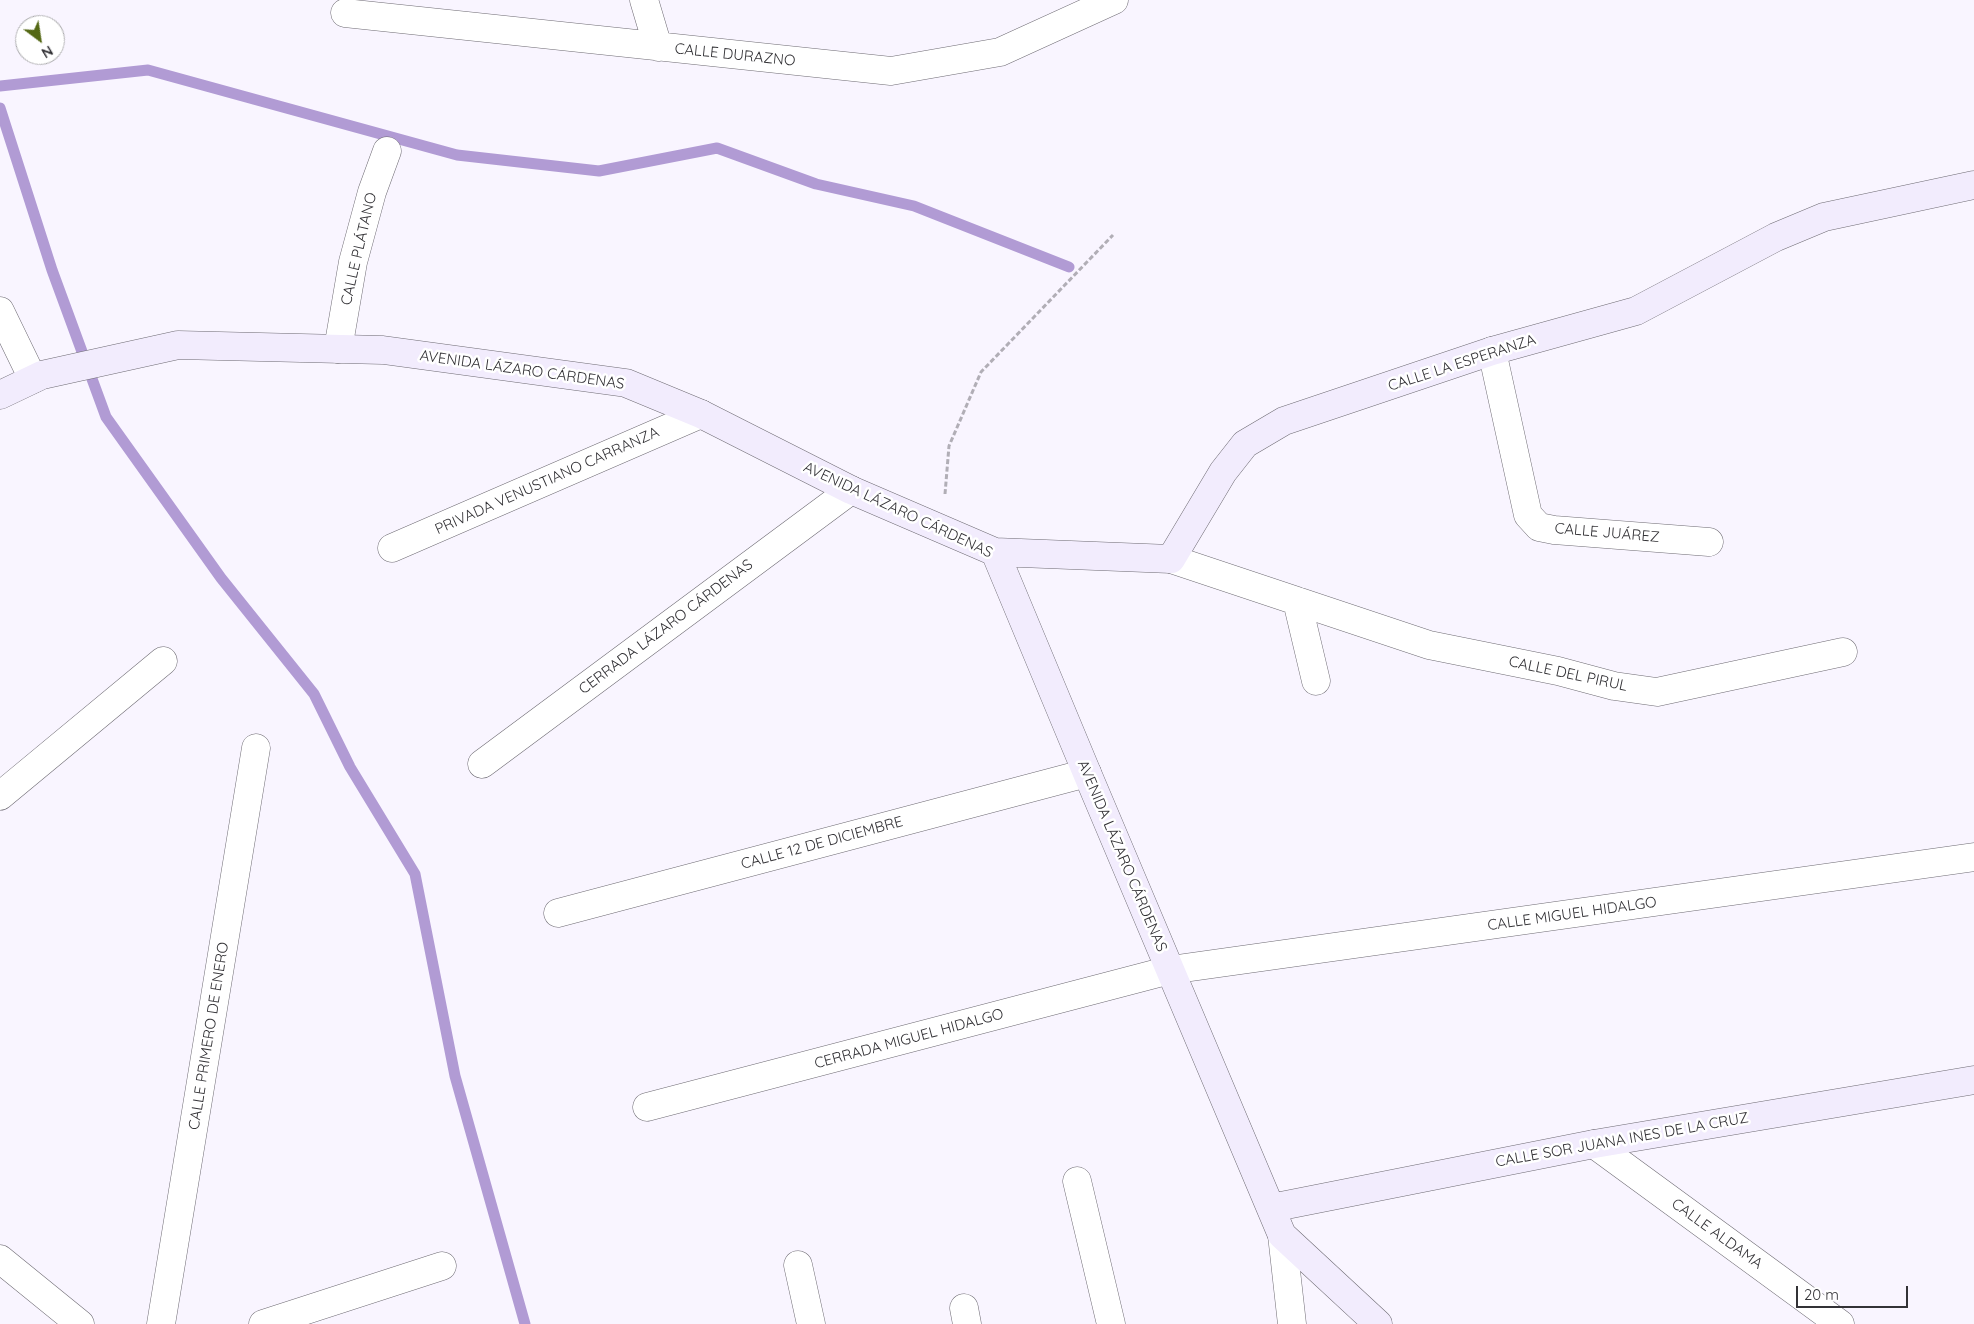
<!DOCTYPE html>
<html>
<head>
<meta charset="utf-8">
<style>
  body { margin:0 }
  #map { position:relative; width:1974px; height:1324px; overflow:hidden; background:#f9f5ff; font-family:Quicksand,sans-serif }
  canvas { display:block }
  .north { position:absolute; left:15px; top:15px; width:50px; height:50px; box-sizing:border-box; background:#fff; border:1px solid #adadaf; border-radius:50%; rotate:149deg; font-size:14px; font-weight:700; line-height:20px; text-align:center; color:#333236 }
  .north::after { content:''; display:block; margin:auto; width:18px; height:22px; background:#546814; clip-path:polygon(50% 0,100% 100%,50% 72%,0 100%) }
  .scale { position:absolute; left:1796px; top:1286px; width:112px; height:22px; box-sizing:border-box; border:2px solid #333236; border-top:0; padding-left:6px; font-size:15px; line-height:18px; white-space:nowrap; color:#333236; -webkit-text-stroke:4px #fff; paint-order:stroke }
</style>
</head>
<body>
<div id="map">
<canvas width="1974" height="1324"></canvas>
<div class="north">N</div>
<div class="scale">20 m</div>
</div>
<script>
const c = document.querySelector('canvas').getContext('2d');
c.lineJoin = 'round';
function poly(rows) {
  const path = new Path2D();
  for (const r of rows) {
    path.moveTo(r[0], r[1]);
    for (let i = 2; i < r.length; i += 2) path.lineTo(r[i], r[i + 1]);
  }
  return path;
}
function trace(path, color, width, dash) {
  c.strokeStyle = color;
  c.lineWidth = width;
  c.lineCap = dash ? 'butt' : 'round';
  c.setLineDash(dash || []);
  c.stroke(path);
}
function drawText(font, color, halo, rows, align = 'center') {
  c.font = font + ' Quicksand,sans-serif';
  c.lineWidth = 5;
  c.setLineDash([]);
  c.textBaseline = 'middle';
  c.strokeStyle = halo;
  c.fillStyle = color;
  for (const [text, x, y, turn = 0] of rows) {
    c.save();
    c.translate(x, y);
    c.rotate((+turn || 0) * Math.PI / 180);
    c.textAlign = isNaN(turn) ? turn : align;
    if (halo) c.strokeText(text, 0, 0);
    c.fillText(text, 0, 0);
    c.restore();
  }
}
trace(poly([
  [0,86,148,70,457,155,599,171,717,148,816,184,914,206,1069,267],
  [0,108,52,270,106,417,221,578,314,694,350,767,415,874,455,1076,525,1324]
]), '#b19bd4', 11);
const street = poly([
  [644,0,658,47],
  [345,13,891,71,1000,52,1114,0],
  [0,311,33,379],
  [338,349,353,262,372,192,387,151],
  [1492,351,1528,515,1539,527,1554,530,1709,542],
  [392,548,701,414],
  [1171,559,1429,645,1558,671,1614,686,1657,692,1843,652],
  [1297,601,1316,681],
  [482,764,851,490],
  [0,796,163,661],
  [558,913,1087,773],
  [647,1107,1170,970,1974,857],
  [1594,1144,1840,1324],
  [1077,1181,1111,1324],
  [1282,1235,1292,1324],
  [0,1259,80,1324],
  [798,1265,811,1324],
  [964,1308,967,1324],
  [161,1324,256,748],
  [263,1324,442,1266]
]);
const secondary = poly([
  [0,395,42,375,178,345,383,350,626,383,701,414,851,490,995,552,1087,773,1282,1235,1378,1324],
  [995,552,1171,559,1223,472,1245,444,1284,421,1492,351,1636,311,1776,237,1824,217,1974,185],
  [1271,1208,1594,1144,1974,1080]
]);
trace(street, '#6e6b73', 29);
trace(secondary, '#6e6b73', 29);
trace(poly([
  [945,494,949,446,981,372,1113,235]
]), '#b1aeb6', 3, [5, 2.5]);
trace(street, '#fff', 28);
trace(secondary, '#f2ecfd', 28);
drawText('15px', '#333236', '#fff', [
  ["CALLE DURAZNO",735,55,6],
  ["CALLE PLÁTANO",359,249,-77],
  ["CALLE LA ESPERANZA",1462,363,-18],
  ["AVENIDA LÁZARO CÁRDENAS",522,370,8],
  ["PRIVADA VENUSTIANO CARRANZA",547,481,-24],
  ["AVENIDA LÁZARO CÁRDENAS",898,510,25],
  ["CALLE JUÁREZ",1607,533,5],
  ["CERRADA LÁZARO CÁRDENAS",666,627,-37],
  ["CALLE DEL PIRUL",1568,674,12],
  ["CALLE 12 DE DICIEMBRE",822,843,-15],
  ["AVENIDA LÁZARO CÁRDENAS",1122,856,67],
  ["CALLE MIGUEL HIDALGO",1572,914,-8],
  ["CALLE PRIMERO DE ENERO",209,1036,-81],
  ["CERRADA MIGUEL HIDALGO",909,1039,-15],
  ["CALLE SOR JUANA INES DE LA CRUZ",1622,1140,-10],
  ["CALLE ALDAMA",1717,1234,36]
]);
</script>
</body>
</html>
